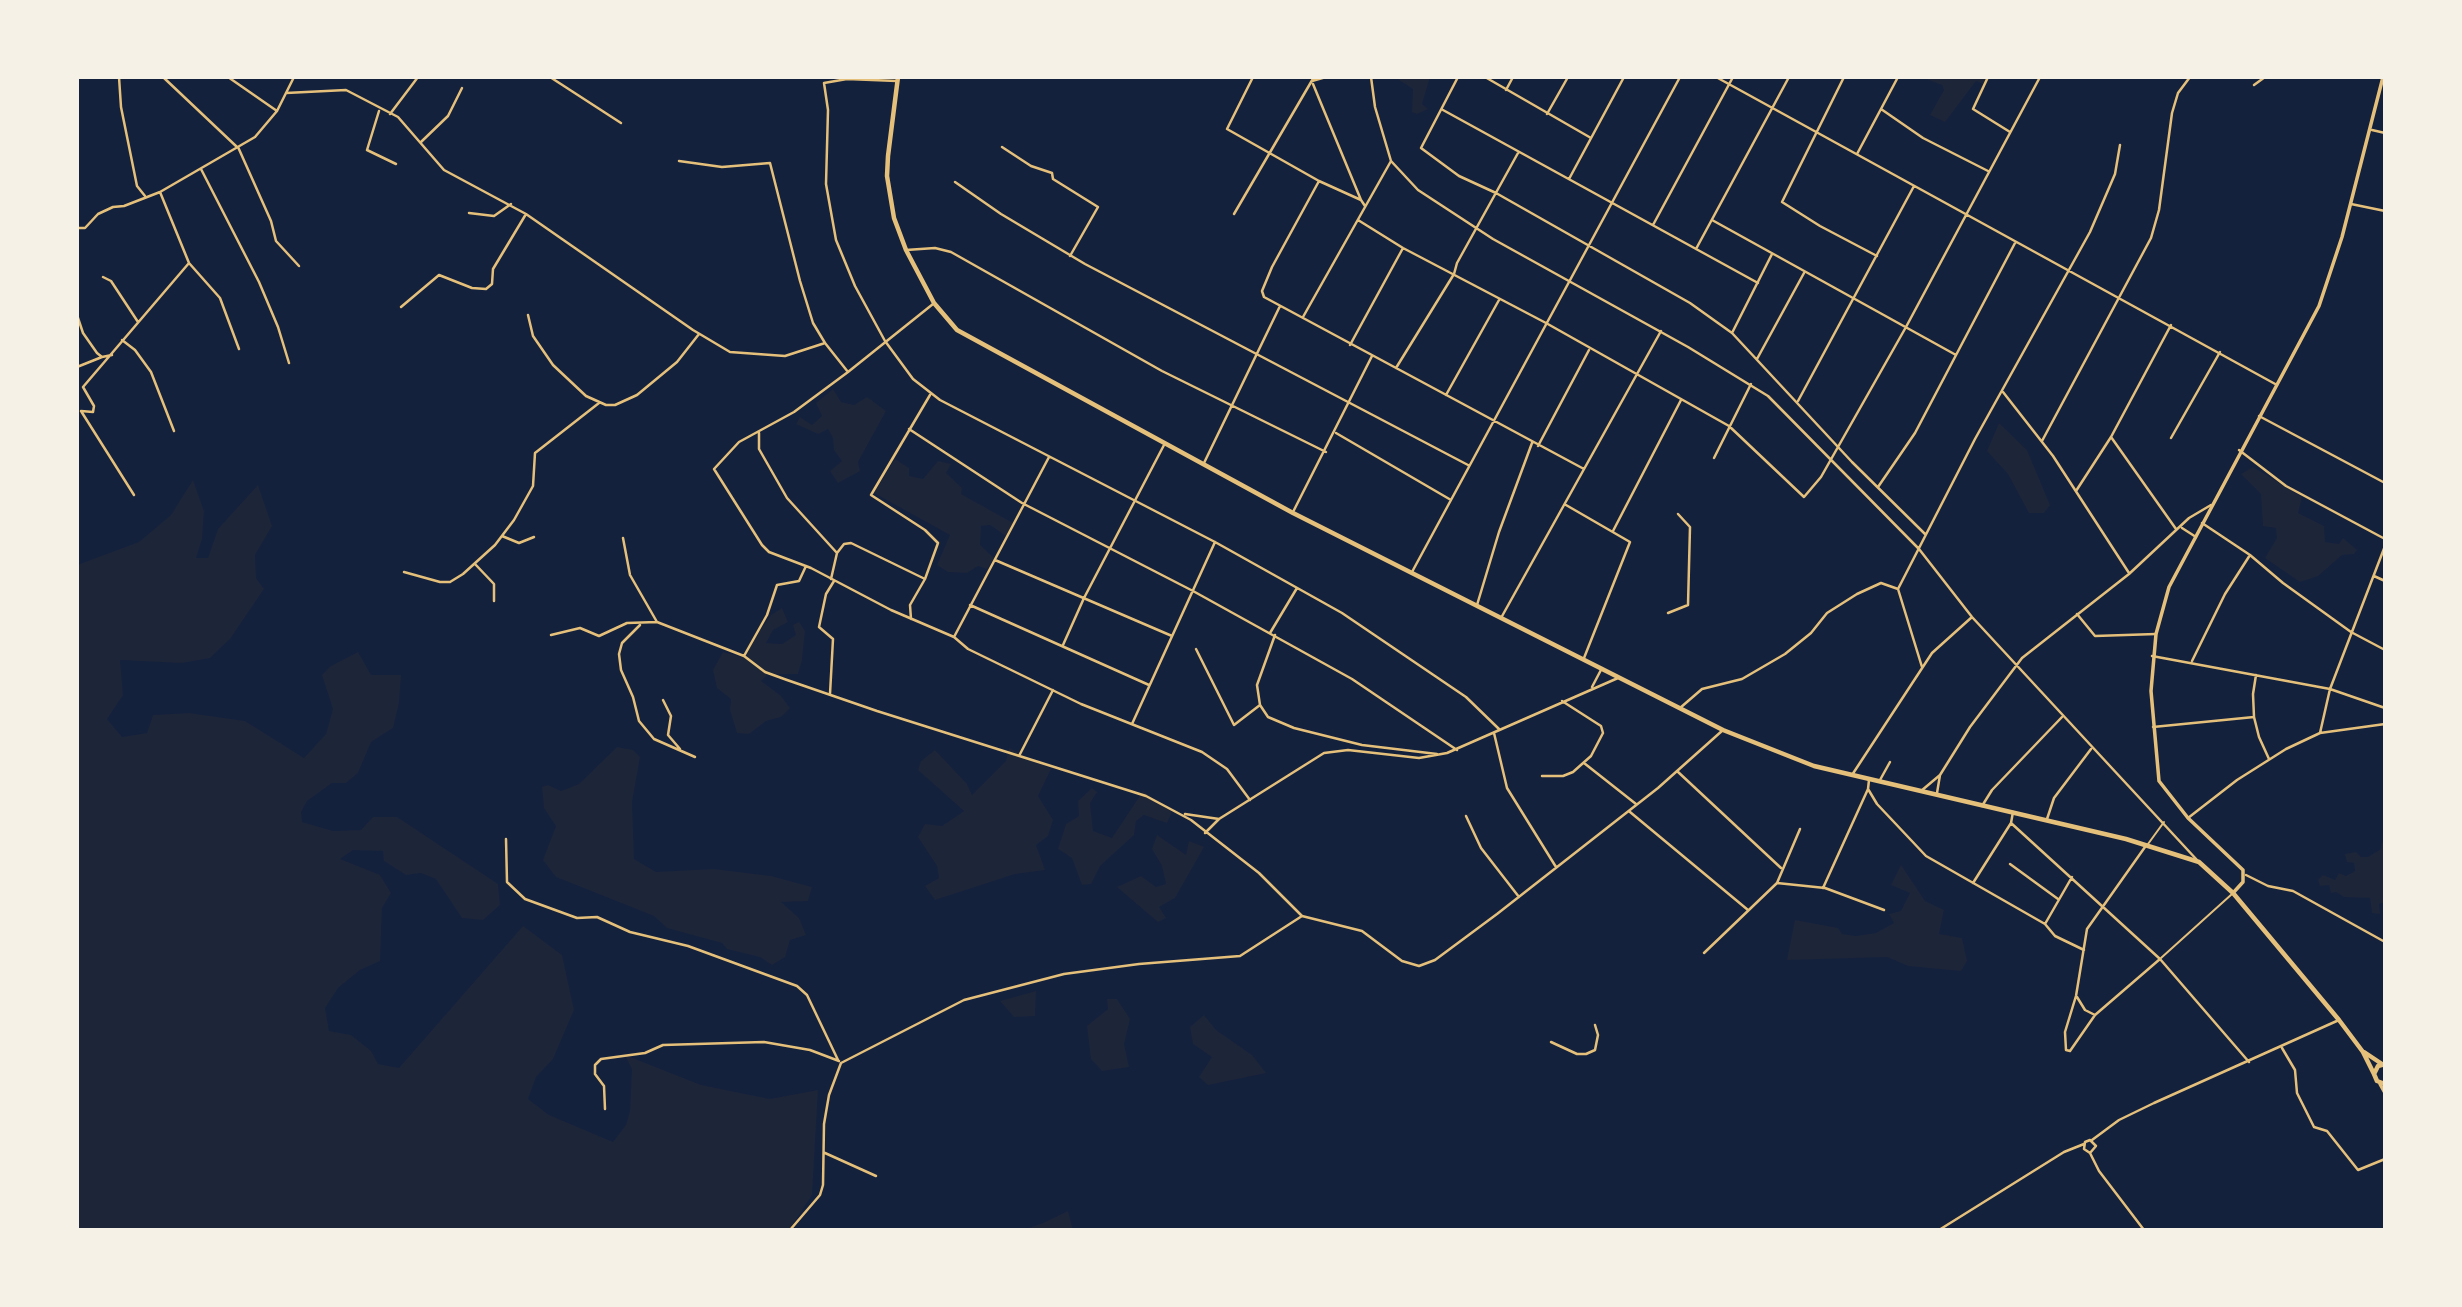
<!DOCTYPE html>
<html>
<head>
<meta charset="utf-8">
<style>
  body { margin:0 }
  #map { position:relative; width:2462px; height:1307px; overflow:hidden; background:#14213d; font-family:"Public Sans",sans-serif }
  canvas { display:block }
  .frame { position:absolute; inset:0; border:79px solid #f6f1e7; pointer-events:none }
</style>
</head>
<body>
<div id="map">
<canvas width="2462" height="1307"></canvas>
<div class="frame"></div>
</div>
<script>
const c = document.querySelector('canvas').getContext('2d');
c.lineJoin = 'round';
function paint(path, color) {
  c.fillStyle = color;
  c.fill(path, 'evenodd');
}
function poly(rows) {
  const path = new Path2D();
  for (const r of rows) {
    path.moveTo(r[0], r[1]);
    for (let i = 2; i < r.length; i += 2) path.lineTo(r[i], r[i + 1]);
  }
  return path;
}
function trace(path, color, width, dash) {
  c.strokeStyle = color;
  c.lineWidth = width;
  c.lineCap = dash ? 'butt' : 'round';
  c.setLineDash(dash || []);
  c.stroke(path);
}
paint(poly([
  [1400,77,1430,77,1422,104,1428,109,1417,114,1412,112,1413,89,1399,80],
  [1921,77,1986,77,1983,84,1976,81,1945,122,1930,115,1944,90,1942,85],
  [833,389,841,402,854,405,867,397,886,411,858,462,860,471,838,483,830,471,842,461,834,450,833,438,828,429,818,434,796,424,800,417,812,425,822,416,816,403],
  [1999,423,2027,450,2050,505,2044,513,2029,513,2008,474,1987,451],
  [895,459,909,468,909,476,923,479,938,461,951,464,946,473,962,488,961,494,1013,523,1006,536,990,525,981,526,980,545,994,558,987,569,978,566,967,573,948,572,937,565,950,535,874,493],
  [2253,467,2302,497,2298,513,2324,526,2325,542,2339,544,2343,538,2357,550,2354,554,2342,555,2318,576,2300,582,2265,558,2277,538,2276,528,2263,526,2261,494,2241,474],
  [193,480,204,511,202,539,196,558,208,558,218,529,258,485,272,526,255,555,256,578,264,589,230,639,210,658,182,663,120,660,123,695,107,719,122,737,147,733,153,715,189,713,245,721,304,758,326,734,333,709,322,675,331,666,358,652,371,675,401,675,399,703,393,728,371,742,358,773,346,783,332,783,307,801,301,812,302,822,333,831,361,830,373,817,397,817,498,884,500,905,483,920,462,918,436,879,421,873,406,875,384,861,383,851,353,850,340,859,380,875,391,893,382,908,380,961,360,970,338,988,325,1008,329,1031,351,1035,371,1051,378,1064,399,1068,523,926,562,955,574,1010,553,1059,536,1077,528,1099,549,1115,613,1142,626,1125,630,1111,632,1069,625,1055,701,1085,770,1099,818,1090,812,1195,789,1230,77,1230,77,565,139,542,171,515],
  [782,608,788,622,773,630,766,643,782,644,796,635,793,625,799,622,805,631,802,660,798,674,768,674,761,681,781,696,790,708,781,717,766,721,749,734,737,733,730,710,731,699,717,688,713,670,723,652,742,657,771,615],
  [617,747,633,750,640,757,632,802,634,859,656,872,714,869,771,876,812,887,808,901,781,902,799,918,806,935,790,940,785,957,772,965,760,957,727,949,722,943,667,928,654,916,556,877,543,860,556,826,544,808,542,787,548,785,561,791,579,784],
  [1009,748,1051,769,1038,796,1053,820,1048,836,1036,845,1045,870,1015,874,935,900,925,886,939,878,937,866,918,837,925,824,942,826,964,811,918,770,921,761,935,750,967,784,972,795,1006,761],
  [1092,788,1097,792,1090,803,1093,831,1112,838,1143,791,1172,812,1167,823,1144,815,1136,821,1134,835,1100,866,1091,884,1082,885,1072,858,1058,849,1066,824,1079,816,1078,801],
  [1157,835,1186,855,1189,841,1204,847,1175,898,1159,907,1166,918,1158,922,1117,887,1141,876,1156,887,1166,884,1162,866,1152,849],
  [2382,841,2385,846,2385,902,2379,904,2380,914,2372,913,2370,898,2344,897,2336,892,2331,893,2329,885,2320,886,2318,880,2323,875,2335,880,2339,873,2346,876,2355,871,2354,863,2347,862,2345,854,2356,852,2361,857,2368,857,2381,849],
  [1901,865,1925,901,1944,910,1939,934,1962,938,1967,961,1961,971,1908,966,1887,957,1787,960,1795,920,1838,928,1842,934,1856,936,1876,933,1894,923,1889,914,1901,911,1910,893,1891,885],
  [1036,991,1035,1016,1014,1017,1000,1001],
  [1107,999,1117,999,1130,1019,1124,1044,1129,1067,1102,1071,1091,1059,1087,1026,1108,1009],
  [1204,1015,1216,1030,1252,1055,1266,1073,1208,1085,1199,1077,1212,1057,1193,1044,1190,1027],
  [1068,1211,1073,1230,1023,1230,1043,1223]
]), '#1d2539');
trace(poly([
  [2148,844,2164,822],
  [2161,958,2232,894]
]), '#e5c07b', 2);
trace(poly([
  [119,77,121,107,137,186,145,196],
  [163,77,237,147],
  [228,77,277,111],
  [550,77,621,123],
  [1253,77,1227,129,1319,181,1361,200,1365,206],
  [1371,77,1375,107,1391,161,1418,190,1493,239,1688,347,1768,396,1919,549,1972,617,2197,860],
  [1458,77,1421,148,1459,176,1496,193,1690,303,1732,333,1852,462,1925,534],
  [1485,77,1591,138],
  [1716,77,2277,385],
  [1844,77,1782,202,1820,226,1877,256],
  [1988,77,1973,109,2010,132],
  [897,81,847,79,824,83,828,110,826,184,836,240,855,286,885,341,913,379,940,400,1215,542,1342,613,1466,697,1500,730],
  [1312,81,1326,77],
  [1313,84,1361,200],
  [2254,85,2265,77],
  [1506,90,1513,77],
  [286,93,346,90,398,117,444,170,526,214,693,330,730,352,785,356,825,343,848,372,933,304],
  [1881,109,1923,138,1988,171],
  [1443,110,1758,283],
  [379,111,367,150,396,164],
  [390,114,418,77],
  [1547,114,1568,77],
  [2372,130,2385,133],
  [421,142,448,116,462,88],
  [238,147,271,221,276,241,299,266],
  [1002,147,1031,166,1052,173,1053,179,1098,207,1070,256],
  [1857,154,1898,77],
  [679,161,722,167,770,163,800,281,813,323,825,343],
  [201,169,259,282,278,327,289,363],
  [1569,179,1624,77],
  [1319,181,1272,267,1262,291,1264,297,1584,469],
  [955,182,1001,214,1085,264,1468,465],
  [2351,204,2385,211],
  [469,213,494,216,511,204],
  [1234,214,1314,77],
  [1358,220,1403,248,1546,323,1729,426,1804,497,1821,477,1906,327,2040,77],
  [1712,220,1956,355],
  [1653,225,1733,77],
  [77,228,85,228,98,214,113,207,124,206,160,192,255,137,277,111,294,77],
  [1696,249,1789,77],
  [906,250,935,248,951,252,1162,371,1326,452],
  [189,263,220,298,239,349],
  [103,277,111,281,138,322],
  [401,307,439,275,472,288,486,289,492,284,493,269,526,214],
  [77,315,83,333,97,353,102,357,112,355],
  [528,315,533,336,553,365,586,396,606,405,615,405,637,395,677,362,699,334],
  [1303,317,1391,161],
  [1732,333,1772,254],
  [122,340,135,350,151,372,174,431],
  [1350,345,1403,248],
  [1757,359,1804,273],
  [77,367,102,357],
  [1396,368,1454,274,1457,263,1518,153],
  [848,372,794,412,739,442,714,469,762,545,769,552,811,568,891,610,954,637,968,649,1081,704,1202,752,1227,769,1250,800],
  [2003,392,2053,456,2129,573],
  [1446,395,1499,300],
  [1798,401,1914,186],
  [81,411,93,412,94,406,83,387,189,263,160,192],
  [81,411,134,495],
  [2259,416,2385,483],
  [909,429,1022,503,1193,591,1352,679,1457,750],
  [759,433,759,449,787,498,837,553,831,579],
  [1336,433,1451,500],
  [2111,437,2176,529],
  [2171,438,2220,352],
  [2042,441,2151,238,2159,210,2172,113,2178,93,2190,77],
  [1538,446,1589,350],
  [2239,450,2286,486,2385,539],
  [1714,458,1751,384],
  [1204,463,1280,306],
  [1878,487,1915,433,2015,243],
  [2076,491,2111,437,2171,325],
  [1566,505,1630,542,1584,658],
  [1293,512,1372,356],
  [2202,523,2250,555,2283,583,2351,632,2385,650],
  [2182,528,2196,537],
  [1613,531,1681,400],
  [502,536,519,543,534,537],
  [623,538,630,575,657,622],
  [837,553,844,544,851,543,925,579],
  [995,560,1172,636],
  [475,564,494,584,494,601],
  [404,572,440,582,450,582,463,574,495,545,514,520,533,486,535,453,599,403],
  [1412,572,1680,77],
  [2374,576,2385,581],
  [970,605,1149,685],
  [1477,605,1499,532,1532,443],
  [1668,613,1688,605,1690,527,1678,514],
  [2077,614,2095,636,2156,634],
  [1501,618,1661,331],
  [911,619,910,605,925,579,938,543,925,530,871,495,930,395],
  [640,625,622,643,619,654,621,670,633,697,639,721,654,739,695,757],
  [1270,633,1297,588],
  [551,635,580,628,599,636,627,623,657,622,744,656,765,672,787,680,877,711,1146,796,1191,820,1259,873,1302,916,1362,931,1402,961,1419,966,1435,960,1497,914,1658,788,1723,730],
  [1275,635,1257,685,1260,705,1268,717,1294,728,1362,745,1437,754],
  [954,637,1049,457],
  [1063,645,1084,598,1164,445],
  [1196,649,1234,725,1260,705],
  [744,656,767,615,777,585,799,581,806,566],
  [2152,656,2330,689,2385,708],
  [2192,661,2225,594,2250,555],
  [1922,667,1898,589,1975,439,2090,232,2115,174,2120,145],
  [2256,675,2253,694,2254,717,2259,737,2269,759],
  [1592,687,1602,668],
  [830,694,833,639,819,627,826,594,834,581],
  [663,700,671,716,668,735,680,749],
  [1680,708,1702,689,1742,679,1785,654,1811,633,1827,613,1857,594,1881,583,1898,589],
  [1132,724,1215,542],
  [2153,727,2254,717],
  [1494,733,1507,788,1556,867],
  [2320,733,2330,689,2385,546],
  [1019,756,1053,690],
  [1584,763,1636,804],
  [1677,771,1781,868],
  [1852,775,1932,653,1972,617],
  [1542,776,1563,776,1573,772,1591,756,1603,733,1601,726,1562,701],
  [1869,780,1868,789,1877,804,1926,856,2045,924,2055,936,2084,950],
  [1880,780,1890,762],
  [1921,791,1940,775,1970,727,2022,658,2129,574,2189,518,2211,505],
  [1937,793,1940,775],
  [1982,806,1992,790,2062,717],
  [1630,812,1748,910],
  [1185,814,1219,819],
  [1466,816,1481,848,1519,897],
  [2188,818,2237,780,2286,749,2320,733,2385,724],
  [2047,819,2054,798,2091,749],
  [2011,823,2160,959,2249,1062],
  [1205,833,1219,819,1324,753,1348,750,1419,758,1447,753,1618,678],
  [506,839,507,882,525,899,577,918,597,917,630,932,688,946,797,986,807,995,838,1060],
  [2010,864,2058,899],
  [2246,875,2268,886,2293,891,2385,942],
  [1777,883,1825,888,1884,910],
  [1973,883,2011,823,2013,812],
  [1823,888,1868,789],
  [2045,924,2072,877],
  [1704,953,1777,883,1800,829],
  [2077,997,2085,1010,2095,1015,2160,959],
  [2095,1015,2070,1051,2066,1050,2065,1032,2076,996,2087,929,2145,847],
  [1551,1042,1577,1054,1586,1054,1595,1050,1598,1035,1595,1025],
  [2282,1048,2295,1070,2297,1093,2314,1127,2327,1131,2358,1170,2385,1159],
  [605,1109,604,1086,595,1074,595,1065,601,1059,645,1053,663,1045,764,1042,810,1050,839,1061],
  [2092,1140,2119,1120,2154,1103,2339,1020],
  [825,1153,876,1176],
  [2090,1153,2096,1146,2090,1140,2085,1142,2084,1149,2090,1153,2099,1171,2144,1230],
  [790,1230,820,1195,823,1185,824,1124,829,1095,841,1063,964,1000,1064,974,1139,964,1240,956,1302,916],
  [1939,1230,2064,1152,2084,1144]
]), '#e5c07b', 2.5);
trace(poly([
  [2233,893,2243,882,2243,870,2188,818,2159,781,2151,691,2156,634,2169,587,2319,306,2342,237,2383,77],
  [2380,1084,2385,1093]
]), '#e5c07b', 3.5);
trace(poly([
  [898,77,888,156,887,176,894,218,906,250,934,303,957,330,1293,513,1723,730,1814,766,2126,839,2199,862,2233,893,2339,1020,2363,1052,2374,1074],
  [2364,1052,2382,1064],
  [2385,1064,2378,1066,2374,1074,2377,1081,2385,1084]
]), '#e5c07b', 4.5);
</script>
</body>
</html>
